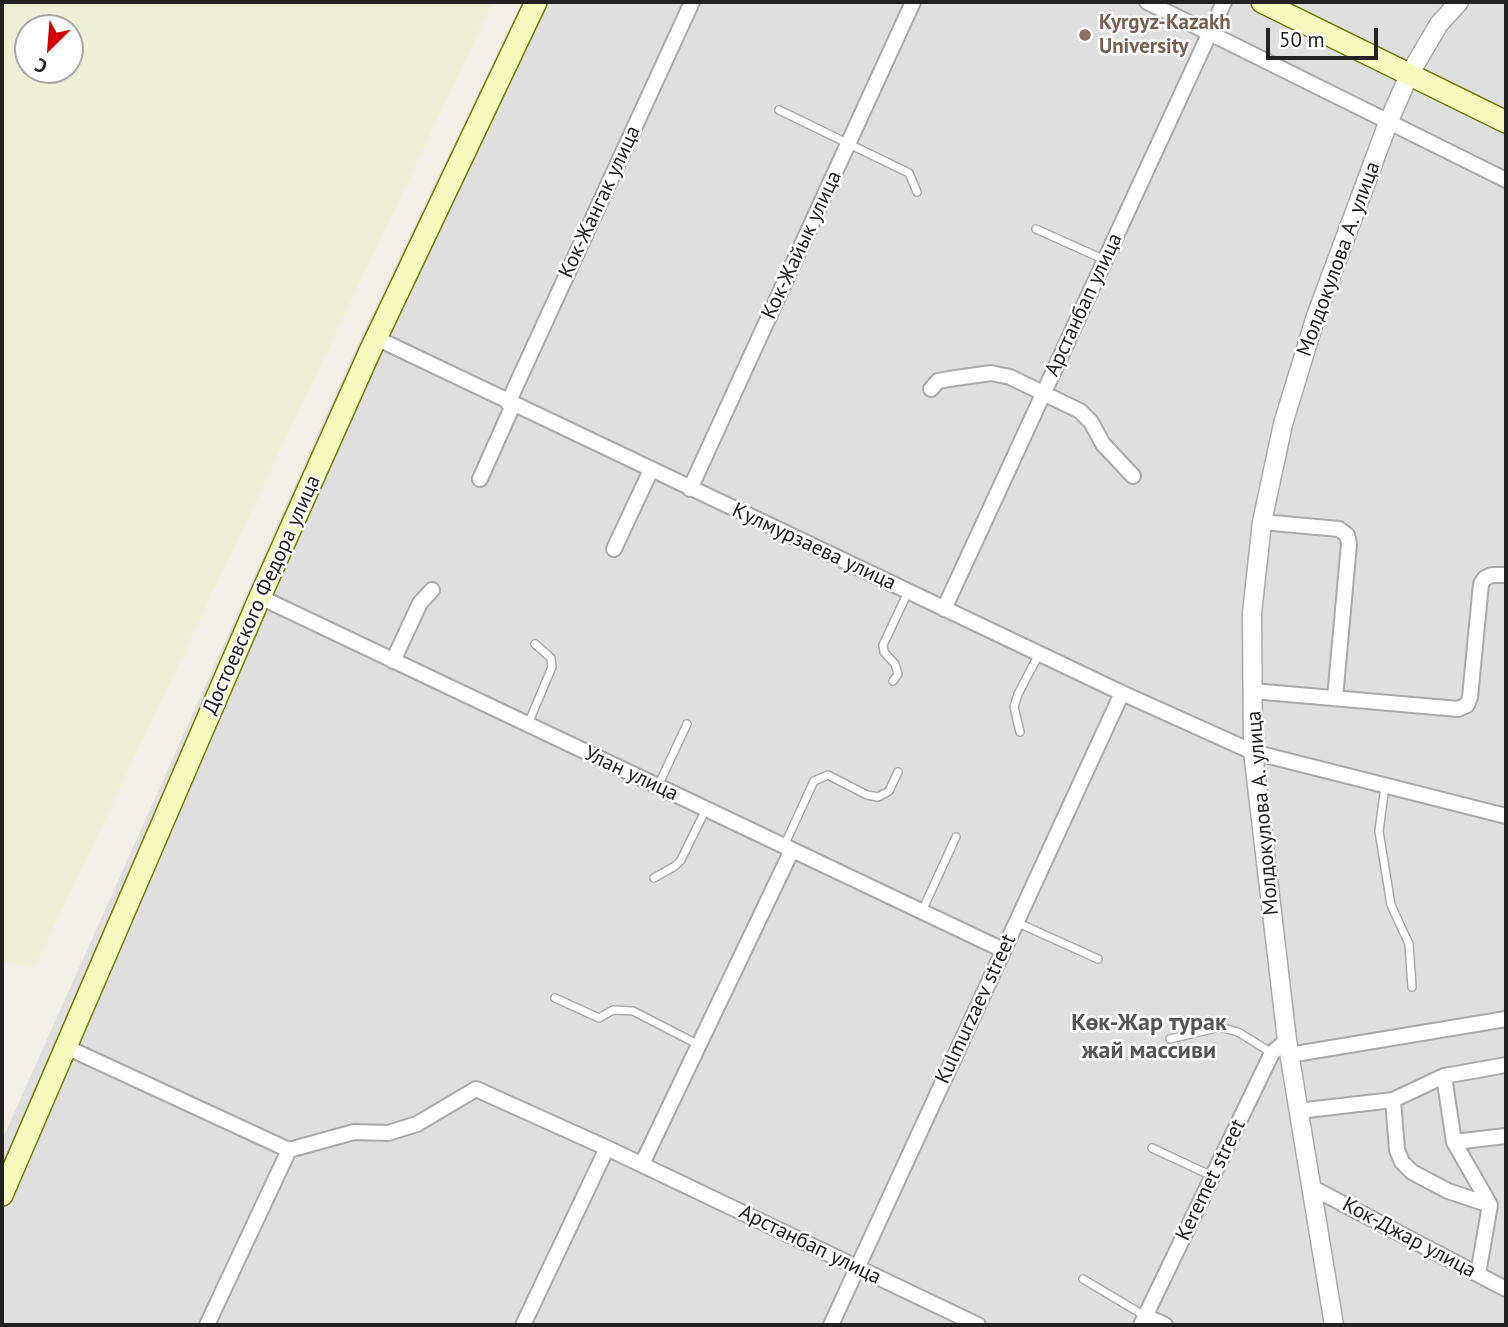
<!DOCTYPE html>
<html>
<head>
<meta charset="utf-8">
<style>
  body { margin:0 }
  #map { position:relative; width:1508px; height:1327px; overflow:hidden; background:#f2efe9; font-family:"PT Sans",sans-serif }
  canvas { display:block }
  .frame { position:absolute; inset:0; border:4px solid #222; pointer-events:none }
  .north { position:absolute; left:14px; top:14px; width:70px; height:70px; box-sizing:border-box; background:#fff; border:2px solid #a7a7a7; border-radius:50%; rotate:205deg; font-size:19px; font-weight:700; line-height:28px; text-align:center; color:#222 }
  .north::after { content:''; display:block; margin:auto; width:24px; height:32px; background:#d40000; clip-path:polygon(50% 0,100% 100%,50% 72%,0 100%) }
  .scale { position:absolute; left:1266px; top:28px; width:112px; height:32px; box-sizing:border-box; border:4px solid #222; border-top:0; padding-left:9px; font-size:21px; line-height:24px; white-space:nowrap; color:#222; -webkit-text-stroke:5px #fff; paint-order:stroke }
</style>
</head>
<body>
<div id="map">
<canvas width="1508" height="1327"></canvas>
<div class="frame"></div>
<div class="north">С</div>
<div class="scale">50 m</div>
</div>
<script>
const c = document.querySelector('canvas').getContext('2d');
c.lineJoin = 'round';
function paint(path, color) {
  c.fillStyle = color;
  c.fill(path, 'evenodd');
}
function poly(rows) {
  const path = new Path2D();
  for (const r of rows) {
    path.moveTo(r[0], r[1]);
    for (let i = 2; i < r.length; i += 2) path.lineTo(r[i], r[i + 1]);
  }
  return path;
}
function trace(path, color, width, dash) {
  c.strokeStyle = color;
  c.lineWidth = width;
  c.lineCap = dash ? 'butt' : 'round';
  c.setLineDash(dash || []);
  c.stroke(path);
}
function drawText(font, color, halo, rows, align = 'center') {
  c.font = font + ' "PT Sans",sans-serif';
  c.lineWidth = 5;
  c.setLineDash([]);
  c.textBaseline = 'middle';
  c.strokeStyle = halo;
  c.fillStyle = color;
  for (const [text, x, y, turn = 0] of rows) {
    c.save();
    c.translate(x, y);
    c.rotate((+turn || 0) * Math.PI / 180);
    c.textAlign = isNaN(turn) ? turn : align;
    if (halo) c.strokeText(text, 0, 0);
    c.fillText(text, 0, 0);
    c.restore();
  }
}
paint(poly([
  [522,2,1506,2,1506,1325,2,1325,2,1140,360,340]
]), '#e0dfdf');
paint(poly([
  [2,2,493,2,34,969,2,961],
  [28,28,70,28,70,70,28,70]
]), '#eef0d5');
const service = poly([
  [779,110,909,173,917,192],
  [1036,229,1105,260],
  [893,681,898,674,895,664,884,652,883,645,908,592],
  [528,724,552,667,551,658,535,644],
  [1020,732,1014,707,1018,694,1039,654],
  [658,786,687,724],
  [1385,786,1379,831,1391,905,1409,944,1412,987],
  [784,846,814,781,828,775,867,795,878,797,889,791,898,772],
  [654,878,675,866,681,860,706,809],
  [922,911,956,837],
  [1016,922,1098,959],
  [555,998,599,1018,613,1010,633,1011,699,1045],
  [1170,1039,1220,1027,1238,1032,1272,1053],
  [1152,1148,1212,1176],
  [1083,1279,1145,1316]
]);
const minor = poly([
  [1147,2,1506,180],
  [376,338,1122,693,1253,752,1506,816],
  [931,389,938,381,949,379,991,373,1010,377,1080,411,1091,422,1103,444,1133,476],
  [508,403,692,2],
  [480,479,513,405],
  [690,489,913,2],
  [1262,522,1339,529,1347,535,1349,544,1335,698],
  [614,549,651,470],
  [260,597,1003,950],
  [944,609,1224,2],
  [393,661,420,603,432,590],
  [1253,691,1458,709,1467,705,1470,697,1481,584,1485,578,1492,575,1506,575],
  [66,1047,289,1150,354,1132,388,1133,417,1124,476,1089,607,1148,978,1325],
  [1289,1055,1506,1019],
  [1444,1076,1506,1065],
  [1393,1100,1397,1150,1402,1162,1412,1172,1448,1191,1490,1205],
  [1298,1111,1393,1100,1444,1076,1454,1142,1490,1205,1478,1274],
  [1454,1142,1506,1136],
  [642,1164,792,850],
  [1311,1187,1506,1289],
  [1145,1316,1165,1325],
  [207,1325,289,1150],
  [523,1325,607,1148],
  [831,1325,1122,693],
  [1141,1325,1272,1053,1287,1040]
]);
const tertiary = poly([
  [1334,1325,1287,1040,1253,752,1252,613,1262,522,1283,424,1316,316,1388,123,1409,75,1439,24,1459,2]
]);
const secondary = poly([
  [1262,2,1506,122],
  [2,1195,260,597,370,351,536,2]
]);
trace(service, '#a9a9a9', 10);
trace(minor, '#a9a9a9', 18);
trace(tertiary, '#a9a9a9', 21);
trace(secondary, '#707d05', 24);
trace(service, '#fff', 7);
trace(minor, '#fff', 14);
trace(tertiary, '#fff', 18);
trace(secondary, '#f7fabf', 21);
for (const [x, y, r, color] of [
  [1085,35,7,"#8d6e63"]
]) {
  const dot = new Path2D();
  dot.arc(x, y, r, 0, 2 * Math.PI);
  c.fillStyle = color;
  c.fill(dot);
  trace(dot, '#fff', 2.5);
}
drawText('bold 21px', '#785e54', '#fff', [
  ["Kyrgyz-Kazakh",1099,23],
  ["University",1099,47]
], 'left');
drawText('21px', '#222', '#fff', [
  ["Кок-Жангак улица",600,202,-65],
  ["Кок-Жайык улица",802,245,-65],
  ["Молдокулова А. улица",1339,259,-70],
  ["Арстанбап улица",1084,305,-65],
  ["Кулмурзаева улица",814,547,25],
  ["Достоевского Федора улица",262,595,-66],
  ["Улан улица",631,774,25],
  ["Молдокулова А. улица",1263,813,-95],
  ["Kulmurzaev street",976,1009,-65],
  ["Keremet street",1211,1180,-64],
  ["Кок-Джар улица",1409,1238,28],
  ["Арстанбап улица",810,1245,26]
]);
drawText('bold 24px', '#555', '#fff', [
  ["Көк-Жар турак",1149,1023],
  ["жай массиви",1149,1051]
]);
</script>
</body>
</html>
